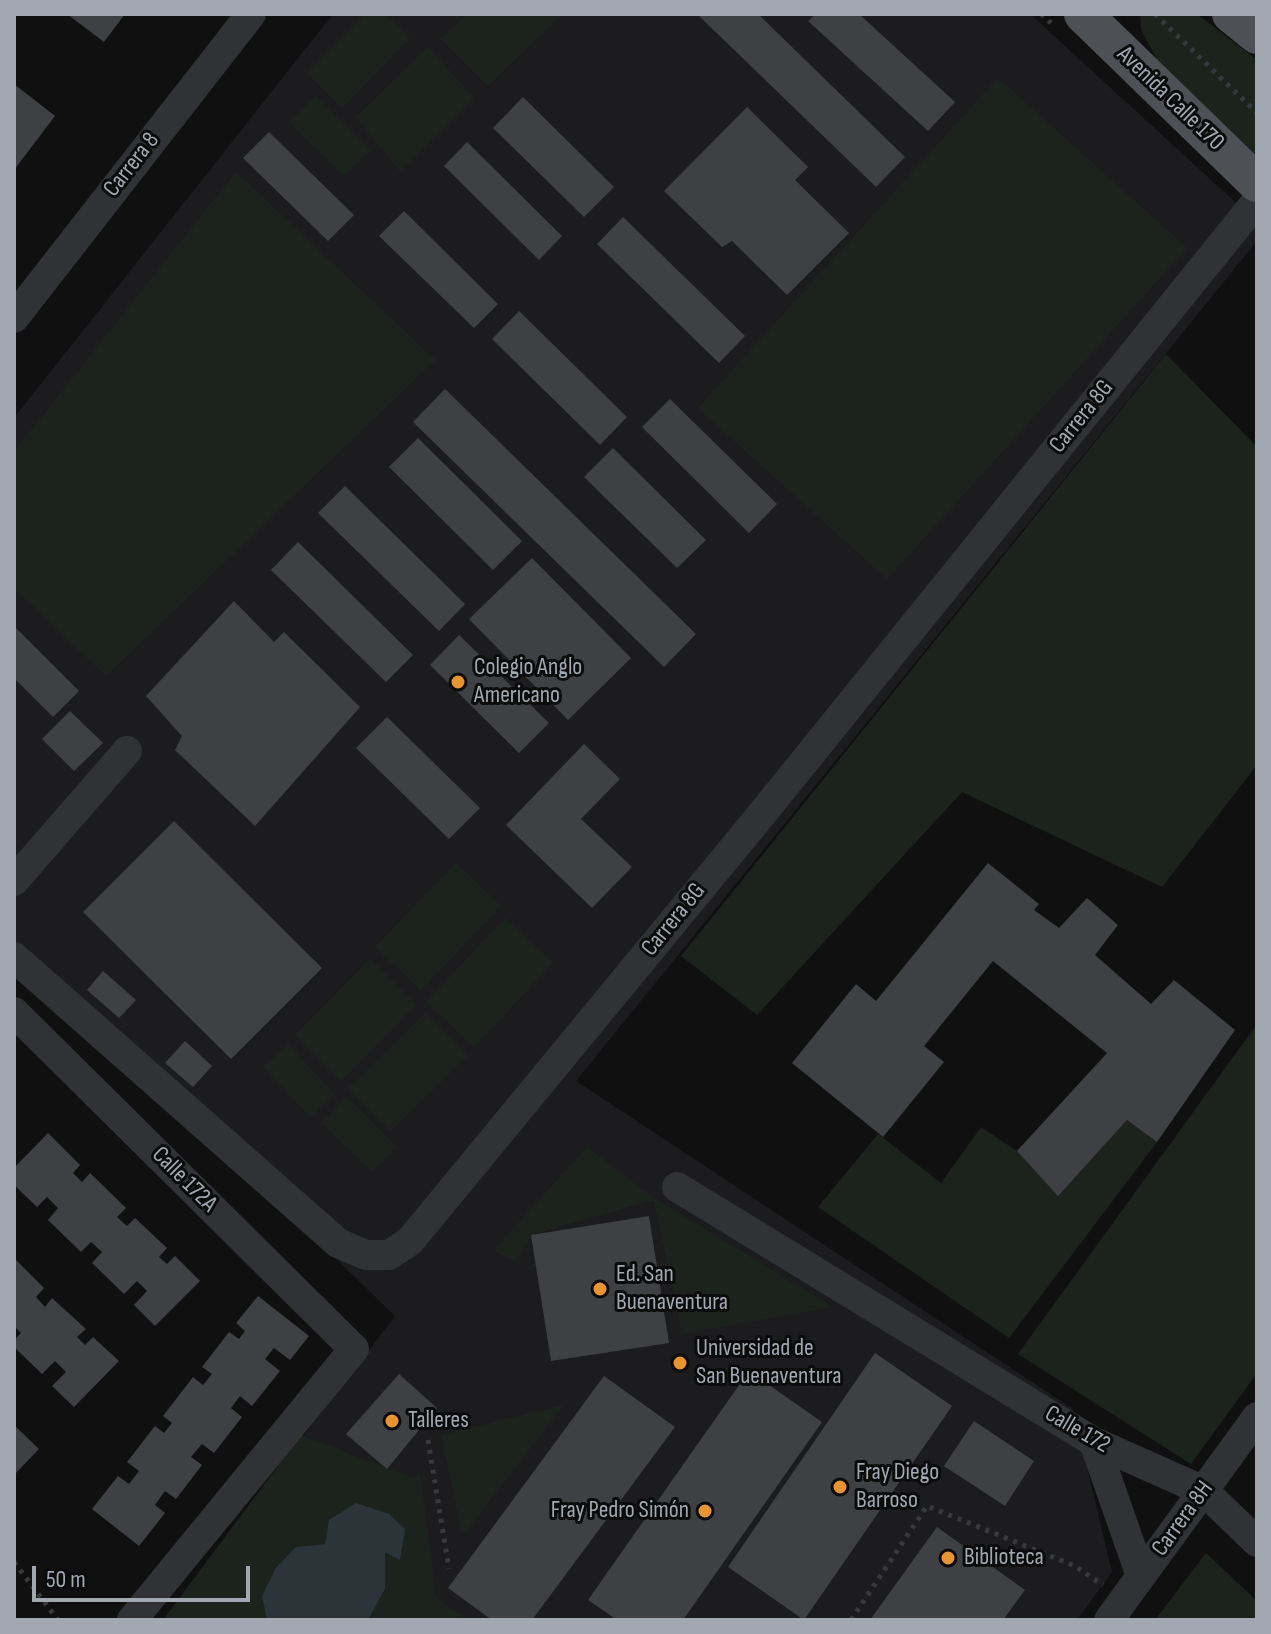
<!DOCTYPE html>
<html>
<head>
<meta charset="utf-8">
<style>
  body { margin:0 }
  #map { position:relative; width:1271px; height:1634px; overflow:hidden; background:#101011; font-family:"Sofia Sans Condensed",sans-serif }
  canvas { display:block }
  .frame { position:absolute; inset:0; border:16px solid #a2a8b1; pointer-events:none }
  .scale { position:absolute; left:32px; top:1566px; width:218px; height:36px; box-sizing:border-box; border:4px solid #a2a8b1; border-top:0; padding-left:10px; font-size:24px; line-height:28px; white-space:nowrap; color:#a2a8b1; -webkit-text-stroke:6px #0b0b0c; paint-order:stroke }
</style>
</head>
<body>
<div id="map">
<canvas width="1271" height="1634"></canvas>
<div class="frame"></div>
<div class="scale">50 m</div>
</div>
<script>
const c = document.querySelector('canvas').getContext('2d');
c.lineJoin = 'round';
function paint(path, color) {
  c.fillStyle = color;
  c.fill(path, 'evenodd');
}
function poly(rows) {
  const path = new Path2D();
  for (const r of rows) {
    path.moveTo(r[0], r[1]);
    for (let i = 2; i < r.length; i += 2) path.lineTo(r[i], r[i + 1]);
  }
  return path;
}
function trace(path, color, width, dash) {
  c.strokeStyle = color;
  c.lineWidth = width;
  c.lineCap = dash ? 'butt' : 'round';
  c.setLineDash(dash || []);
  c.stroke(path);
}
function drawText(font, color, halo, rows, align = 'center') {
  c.font = font + ' "Sofia Sans Condensed",sans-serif';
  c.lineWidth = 6;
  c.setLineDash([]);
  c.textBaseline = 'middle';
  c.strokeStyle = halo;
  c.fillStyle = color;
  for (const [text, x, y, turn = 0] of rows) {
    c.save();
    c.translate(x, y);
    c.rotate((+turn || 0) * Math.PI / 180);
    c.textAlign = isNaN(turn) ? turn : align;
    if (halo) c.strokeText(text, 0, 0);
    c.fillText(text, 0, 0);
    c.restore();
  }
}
paint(poly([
  [333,14,1030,14,1257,222,1257,241,576,1081,1073,1409,1112,1572,1077,1620,163,1620,395,1316,14,946,14,418]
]), '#1c1c1e');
paint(poly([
  [365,14,385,14,410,38,342,108,307,73],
  [467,14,562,14,488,86,441,39],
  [1140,14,1197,14,1257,60,1257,159,1158,61,1141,30],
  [428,47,474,98,400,171,356,117],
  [998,78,1187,248,887,579,698,408],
  [315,96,370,150,344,176,289,122],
  [236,172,435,360,106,676,14,588,14,452],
  [1166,354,1257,447,1257,765,1162,887,962,792,757,1015,681,956],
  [456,863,501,906,421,990,375,947],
  [505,918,553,963,474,1047,426,1002],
  [370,959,416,1005,341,1081,295,1035],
  [425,1013,468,1055,391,1131,348,1089],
  [1257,1024,1257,1373,1191,1464,1018,1354],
  [288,1044,334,1094,310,1117,263,1067],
  [347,1097,397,1147,372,1172,322,1123],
  [1127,1120,1157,1142,1009,1338,818,1207,878,1134,941,1183,981,1127,1017,1151,1058,1195],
  [587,1147,655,1199,833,1307,682,1334,654,1200,531,1235,515,1262,494,1250],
  [563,1405,463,1536,441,1435],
  [301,1435,413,1478,420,1471,436,1597,467,1620,368,1620,385,1589,385,1552,399,1560,404,1547,325,1544,296,1547,262,1596,267,1620,163,1620],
  [1206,1553,1257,1601,1257,1620,1155,1620]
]), '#1c231d');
paint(poly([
  [356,1503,389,1514,405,1529,400,1560,385,1552,385,1589,368,1620,267,1620,262,1596,276,1568,296,1547,325,1544,329,1520]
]), '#2a3439');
paint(poly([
  [67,14,125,14,104,42],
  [697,14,758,14,905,157,876,187],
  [815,14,859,14,955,102,928,131,808,21],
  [14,84,55,116,14,170],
  [523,97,614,187,584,217,493,128],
  [747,107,808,167,795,180,849,233,787,295,732,241,722,247,664,191],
  [269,132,354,215,328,241,243,158],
  [467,142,562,236,539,260,444,166],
  [404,211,498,304,474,328,379,236],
  [623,217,745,336,719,363,597,244],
  [519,311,627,417,600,445,492,339],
  [445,389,696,634,664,667,413,422],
  [670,399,777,504,749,533,642,427],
  [418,438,522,541,493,570,389,467],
  [613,448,706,540,677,568,584,477],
  [345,486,465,604,439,631,318,513],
  [298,542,413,655,386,682,271,570],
  [532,558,631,658,568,720,469,619],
  [234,601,274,642,284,632,360,707,255,826,175,750,182,736,146,696],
  [14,626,79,691,53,717,14,678],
  [459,635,549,723,519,753,430,665],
  [70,711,103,743,74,771,42,739],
  [387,717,480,808,449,839,356,748],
  [584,744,620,779,581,819,632,867,592,908,506,825],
  [174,821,322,968,231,1059,83,912],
  [988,863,1039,904,1034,910,1059,928,1087,898,1118,925,1095,955,1151,1004,1174,980,1235,1030,1157,1142,1127,1120,1058,1196,1017,1151,1107,1053,993,961,924,1046,944,1062,883,1137,792,1063,856,984,876,1001],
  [103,971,136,1000,119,1018,87,990],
  [185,1041,212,1066,193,1087,165,1063],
  [48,1133,80,1165,73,1173,82,1182,90,1173,126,1208,117,1217,127,1226,135,1218,167,1248,159,1257,167,1264,175,1256,200,1281,155,1326,134,1305,147,1291,137,1281,124,1294,92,1263,102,1252,91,1242,81,1252,48,1220,58,1208,47,1197,37,1207,14,1185,14,1168],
  [649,1216,669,1343,551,1361,531,1235],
  [14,1258,44,1288,36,1297,45,1307,52,1298,86,1329,77,1337,85,1345,93,1337,119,1361,74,1407,52,1386,66,1372,55,1361,42,1374,14,1347,14,1340,21,1333,14,1326],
  [258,1296,309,1336,290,1360,274,1348,265,1359,280,1371,252,1406,240,1396,231,1408,242,1417,214,1453,202,1444,191,1457,202,1465,176,1499,165,1491,155,1505,165,1513,139,1546,92,1509,118,1476,129,1484,139,1471,127,1462,155,1426,164,1433,172,1423,163,1416,193,1377,203,1385,212,1374,202,1367,229,1332,239,1339,245,1331,236,1323],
  [875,1353,952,1406,804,1620,728,1567],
  [749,1371,822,1422,683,1620,617,1620,588,1600],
  [399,1374,437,1408,387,1469,346,1434],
  [604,1376,675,1427,532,1620,492,1620,448,1588],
  [974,1421,1034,1461,1005,1506,944,1466],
  [14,1425,39,1449,14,1475],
  [937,1527,1025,1590,1003,1620,870,1620]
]), '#3f4044');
trace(poly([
  [1041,14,1051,23],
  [1155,14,1257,113],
  [428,1440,449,1569],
  [14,1562,58,1620],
  [851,1620,927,1506,1075,1566,1103,1585]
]), '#37393d', 5, [4, 6]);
trace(poly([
  [14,318,251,14],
  [14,881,127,751],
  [14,957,338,1243,366,1255,389,1255,410,1241,761,815,1257,201],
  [14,1012,354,1349,132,1620],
  [677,1187,1094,1442,1204,1491,1257,1542],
  [1094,1442,1141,1576],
  [1109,1620,1257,1417]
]), '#313236', 30);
trace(poly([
  [1083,14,1257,183],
  [1231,14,1257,35]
]), '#4d5055', 38);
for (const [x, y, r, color] of [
  [458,682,8,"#e79532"],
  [600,1289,8,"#e79532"],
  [680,1363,8,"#e79532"],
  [392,1421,8,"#e79532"],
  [840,1487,8,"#e79532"],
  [705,1511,8,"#e79532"],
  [948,1558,8,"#e79532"]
]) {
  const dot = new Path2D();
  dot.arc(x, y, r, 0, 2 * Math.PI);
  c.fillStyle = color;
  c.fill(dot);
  trace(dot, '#0b0b0c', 3);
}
drawText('24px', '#a2a8b1', '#0b0b0c', [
  ["Avenida Calle 170",1170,99,44],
  ["Carrera 8",132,165,-52],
  ["Carrera 8G",1082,417,-51],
  ["Carrera 8G",674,920,-51],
  ["Calle 172A",184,1180,45],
  ["Calle 172",1077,1430,30],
  ["Carrera 8H",1183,1519,-54]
]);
drawText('24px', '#a2a8b1', '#0b0b0c', [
  ["Colegio Anglo",474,668],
  ["Americano",474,696],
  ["Ed. San",616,1275],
  ["Buenaventura",616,1303],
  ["Universidad de",696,1349],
  ["San Buenaventura",696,1377],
  ["Talleres",408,1421],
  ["Fray Diego",856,1473],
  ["Barroso",856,1501],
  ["Fray Pedro Simón",689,1511,"right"],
  ["Biblioteca",964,1558]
], 'left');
</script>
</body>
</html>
